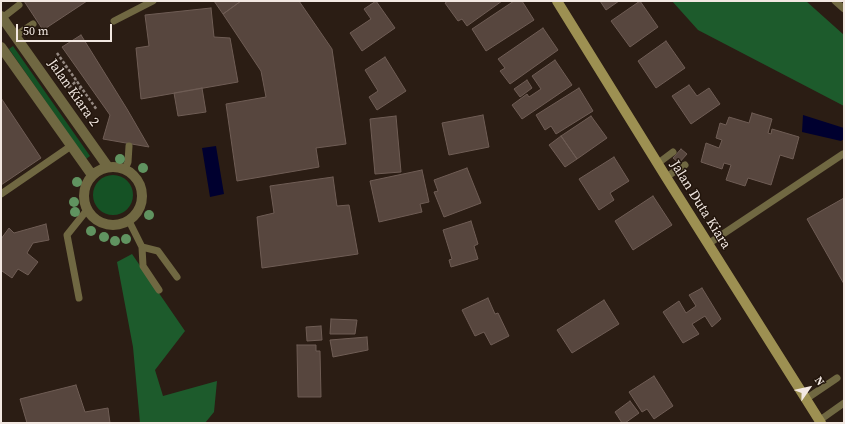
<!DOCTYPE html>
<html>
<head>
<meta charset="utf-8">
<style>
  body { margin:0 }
  #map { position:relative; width:845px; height:424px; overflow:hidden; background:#2b1d14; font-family:"Source Serif 4",serif }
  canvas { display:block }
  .frame { position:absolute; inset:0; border:2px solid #f2e8e2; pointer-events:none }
  .north { position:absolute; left:789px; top:368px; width:40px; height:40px; -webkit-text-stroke:3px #21140b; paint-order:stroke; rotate:56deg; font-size:11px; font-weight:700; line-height:16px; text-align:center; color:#f2e8e2 }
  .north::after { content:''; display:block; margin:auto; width:14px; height:18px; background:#f2e8e2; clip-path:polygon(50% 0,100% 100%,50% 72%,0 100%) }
  .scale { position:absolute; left:16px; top:24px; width:96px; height:18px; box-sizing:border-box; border:2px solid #f2e8e2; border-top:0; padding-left:5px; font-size:12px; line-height:14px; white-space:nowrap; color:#f2e8e2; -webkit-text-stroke:3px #21140b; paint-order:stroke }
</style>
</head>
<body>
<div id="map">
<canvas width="845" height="424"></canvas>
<div class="frame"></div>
<div class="north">N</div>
<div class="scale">50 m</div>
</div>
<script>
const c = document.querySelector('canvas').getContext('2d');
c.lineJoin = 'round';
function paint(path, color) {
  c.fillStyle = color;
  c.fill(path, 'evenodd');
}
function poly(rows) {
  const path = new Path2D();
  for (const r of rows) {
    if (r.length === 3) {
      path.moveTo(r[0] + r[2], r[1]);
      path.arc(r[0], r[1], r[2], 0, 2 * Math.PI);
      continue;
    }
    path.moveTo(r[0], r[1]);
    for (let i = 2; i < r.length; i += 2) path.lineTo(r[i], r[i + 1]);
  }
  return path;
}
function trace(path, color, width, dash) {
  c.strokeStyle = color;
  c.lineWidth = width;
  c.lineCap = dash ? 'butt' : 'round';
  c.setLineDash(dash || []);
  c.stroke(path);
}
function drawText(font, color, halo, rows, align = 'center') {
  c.font = font + ' "Source Serif 4",serif';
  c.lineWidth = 3;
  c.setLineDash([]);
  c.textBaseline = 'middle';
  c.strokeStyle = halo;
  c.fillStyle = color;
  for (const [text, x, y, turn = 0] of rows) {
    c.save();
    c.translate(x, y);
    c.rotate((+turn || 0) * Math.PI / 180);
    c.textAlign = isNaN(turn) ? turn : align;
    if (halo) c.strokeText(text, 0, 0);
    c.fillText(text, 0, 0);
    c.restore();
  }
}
paint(poly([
  [13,46,90,156,86,159,9,49],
  [113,195,20]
]), '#155225');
paint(poly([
  [672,1,806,1,844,35,844,106,698,30],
  [132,254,185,331,155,370,163,396,217,381,214,412,205,423,140,423,133,347,117,262]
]), '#1d5b2c');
paint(poly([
  [803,115,844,128,844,139,841,141,802,132],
  [216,146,224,194,210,197,202,148]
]), '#00002f');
const building = poly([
  [24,1,87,1,43,30,24,1],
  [214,1,241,1,223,14,214,1],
  [241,1,299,1,332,49,346,144,316,148,319,167,237,181,226,104,266,97,261,71,223,14,241,1],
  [376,1,395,28,362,51,350,33,371,19,364,9,376,1],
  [448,1,502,1,467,26,462,19,458,21,445,3,448,1],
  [514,1,522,1,534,20,486,51,472,29,514,1],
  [600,1,619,1,606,10,600,1],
  [640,1,658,27,630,47,611,21,640,1],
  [211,8,214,37,230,38,238,82,141,99,136,48,149,46,145,15,211,8],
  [543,28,558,50,510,84,500,71,505,68,498,59,543,28],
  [81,35,127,109,149,147,103,139,110,115,62,47,81,35],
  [666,41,685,68,656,88,638,61,666,41],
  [385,57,406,91,377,110,369,97,378,91,365,70,385,57],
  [555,60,572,85,522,119,512,105,527,94,529,97,541,89,532,76,555,60],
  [527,80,532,88,520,97,514,89,527,80],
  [689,85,697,96,709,88,720,104,691,124,672,96,689,85],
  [202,88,206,112,178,116,174,93,202,88],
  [579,88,593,111,556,134,551,126,545,130,536,115,579,88],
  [1,98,41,158,1,185,1,98],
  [752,113,772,119,768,133,771,134,772,129,799,137,793,159,780,155,771,185,748,178,745,186,726,180,731,165,724,163,722,169,701,162,706,143,719,148,722,140,716,138,720,123,726,125,729,117,749,123,752,113],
  [483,115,489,147,449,155,442,123,483,115],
  [396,116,401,172,375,174,370,119,396,116],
  [591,116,607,138,577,159,561,136,591,116],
  [561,136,577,159,565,167,549,145,561,136],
  [681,149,687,154,679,163,673,158,681,149],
  [614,157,629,181,610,193,614,200,599,210,579,179,614,157],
  [467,168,481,203,444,217,434,192,438,191,434,180,467,168],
  [422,170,429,202,420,204,422,212,379,222,370,181,422,170],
  [333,177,337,206,349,205,358,254,262,268,257,217,274,213,270,186,333,177],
  [653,196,672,225,633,250,615,221,653,196],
  [844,198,844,284,807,219,844,198],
  [471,221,478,244,474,246,478,259,451,267,449,260,452,259,443,230,471,221],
  [46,224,49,240,33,243,27,253,38,262,28,275,18,269,12,278,2,271,1,273,1,239,9,228,14,233,46,224],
  [702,288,721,319,712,327,705,316,692,324,699,334,683,343,663,312,679,301,686,313,696,306,689,295,702,288],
  [488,298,495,314,498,313,509,336,491,345,484,332,475,336,462,310,488,298],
  [604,300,619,324,572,353,557,330,604,300],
  [331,319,357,320,355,334,330,334,331,319],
  [321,326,322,340,307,341,306,327,321,326],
  [367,337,368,350,333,357,330,340,367,337],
  [297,345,316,345,316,351,320,351,321,397,298,397,297,345],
  [654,376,673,406,654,419,647,409,642,412,629,392,654,376],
  [76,385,85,412,108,408,110,423,27,423,20,399,76,385],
  [630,401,639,413,625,423,622,423,615,412,630,401]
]);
paint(building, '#57463e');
trace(building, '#6f5d55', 1);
trace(poly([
  [57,53,97,110],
  [55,74,67,66],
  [59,80,63,78,69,87,77,81],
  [69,95,81,88]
]), '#958982', 2.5, [3, 2]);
trace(poly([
  [835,1,844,9],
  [1,19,19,5],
  [114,21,153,1],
  [15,36,33,24],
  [657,164,673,152],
  [125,169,128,162,129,146],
  [666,177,685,165],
  [1,194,71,146],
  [129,221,142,247],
  [708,244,843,154],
  [159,290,143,266,142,247,158,251,177,277],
  [79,298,67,235,87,210],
  [806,399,837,378],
  [820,420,844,403]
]), '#706842', 7);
trace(poly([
  [1,16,108,167],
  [1,47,92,175],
  [113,196,29]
]), '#706842', 10);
trace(poly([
  [557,1,666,177,821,423]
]), '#9d9052', 10);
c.fillStyle = '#609360';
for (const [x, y] of [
  [120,159],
  [143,168],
  [77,182],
  [74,202],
  [75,212],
  [149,215],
  [91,231],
  [104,237],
  [126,239],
  [115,241]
]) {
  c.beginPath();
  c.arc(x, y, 5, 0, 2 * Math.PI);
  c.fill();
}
drawText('14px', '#f2e8e2', '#21140b', [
  ["Jalan Kiara 2",73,93,55],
  ["Jalan Duta Kiara",700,205,58]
]);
</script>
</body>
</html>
